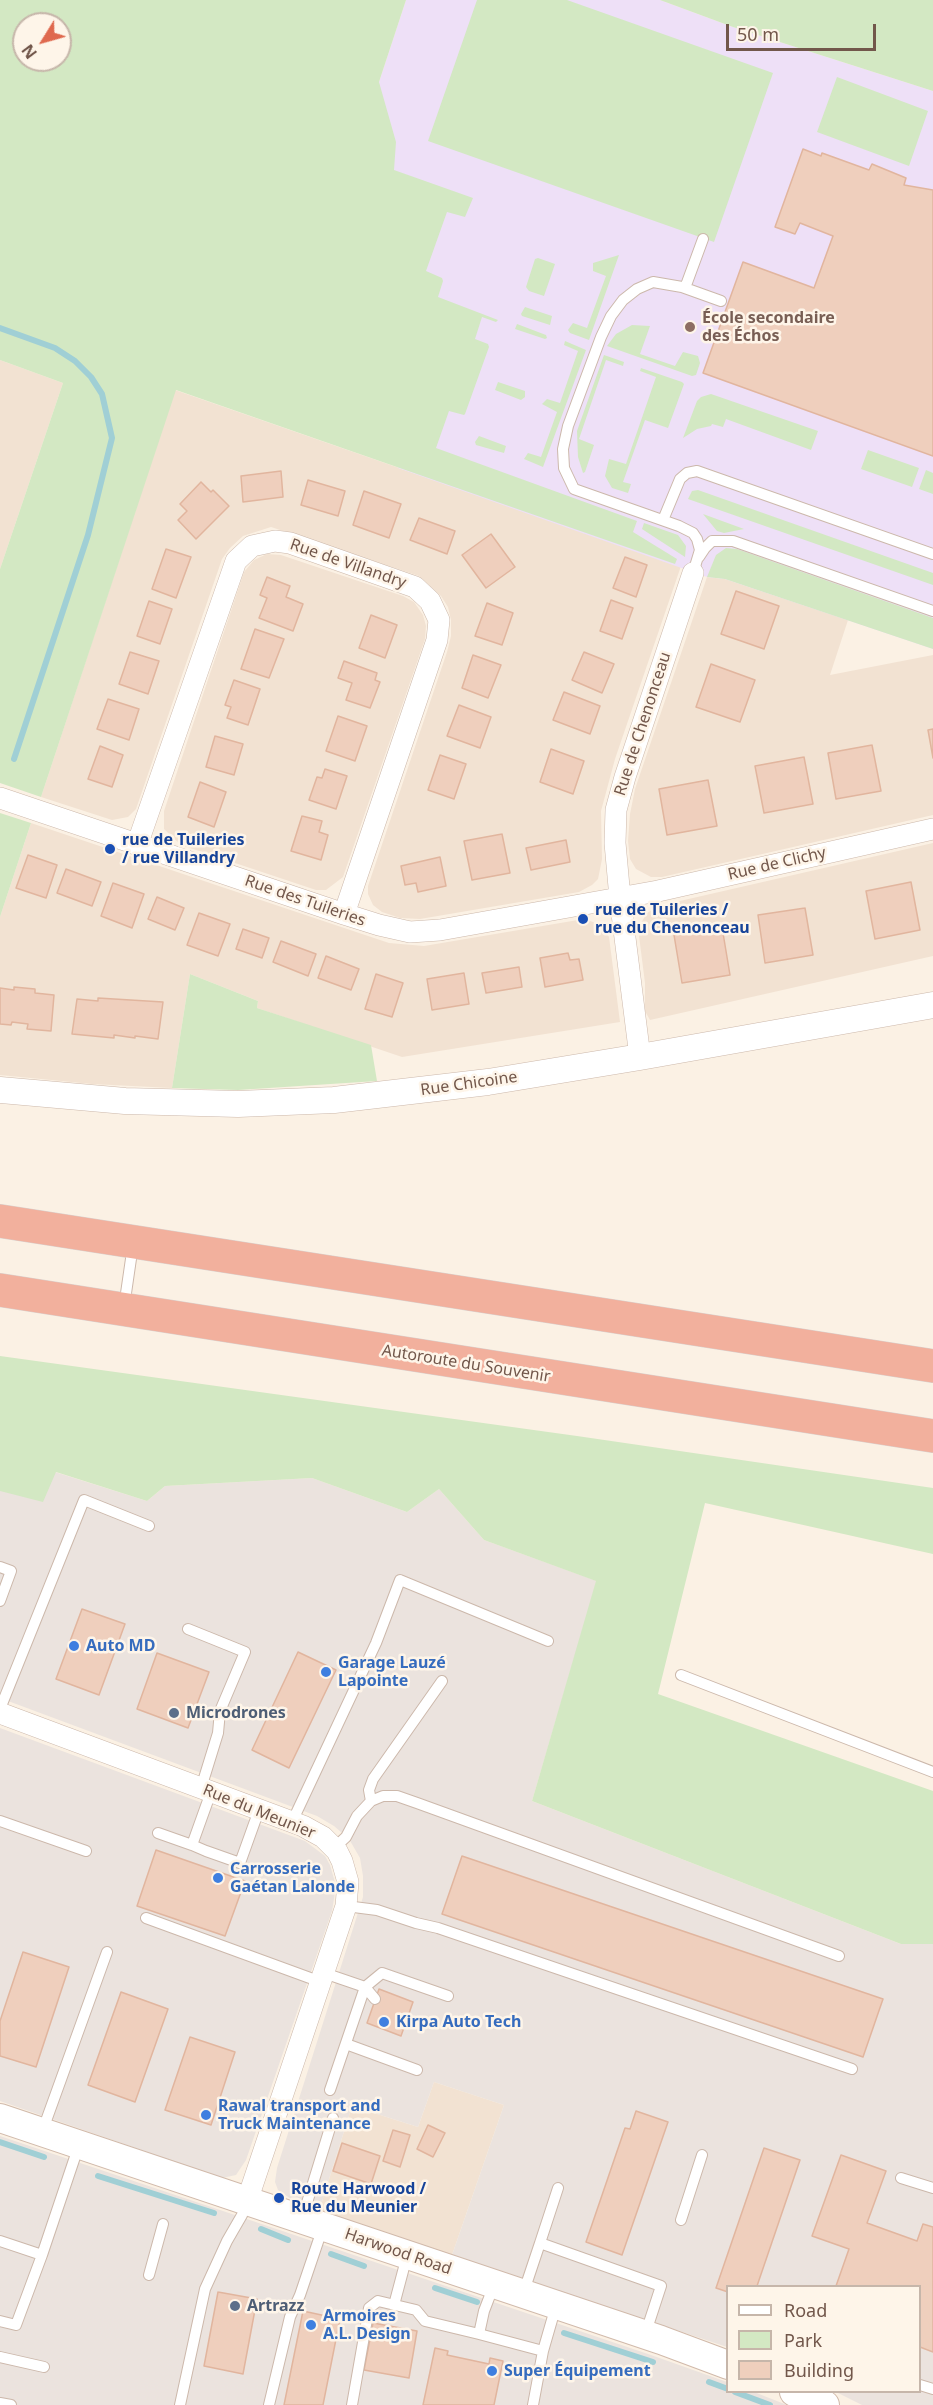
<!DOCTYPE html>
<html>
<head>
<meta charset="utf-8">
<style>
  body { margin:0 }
  #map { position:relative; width:933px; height:2405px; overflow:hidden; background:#fbf1e4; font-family:"Noto Sans",sans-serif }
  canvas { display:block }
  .legend { position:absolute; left:726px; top:2285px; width:195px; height:108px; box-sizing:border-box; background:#fef5e9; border:2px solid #c6b6aa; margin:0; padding:8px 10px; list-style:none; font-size:18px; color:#72574b }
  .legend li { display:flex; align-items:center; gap:12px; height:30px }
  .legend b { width:30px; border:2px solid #c6b6aa }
  .north { position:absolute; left:12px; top:12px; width:60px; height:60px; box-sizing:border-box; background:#fef5e9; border:2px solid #c6b6aa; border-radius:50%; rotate:233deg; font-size:16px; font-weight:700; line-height:24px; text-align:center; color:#72574b }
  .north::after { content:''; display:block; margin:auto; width:21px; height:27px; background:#df694e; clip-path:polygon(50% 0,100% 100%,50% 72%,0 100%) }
  .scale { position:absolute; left:726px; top:24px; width:150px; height:27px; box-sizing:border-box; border:3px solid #72574b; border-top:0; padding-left:8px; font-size:18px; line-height:21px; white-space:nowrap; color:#72574b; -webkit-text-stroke:4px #fef5e9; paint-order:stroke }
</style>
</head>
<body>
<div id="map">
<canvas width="933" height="2405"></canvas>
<ul class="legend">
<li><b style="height:8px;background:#fff"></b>Road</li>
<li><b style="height:16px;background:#d3e8c3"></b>Park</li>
<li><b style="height:16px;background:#efcfbd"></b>Building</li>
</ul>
<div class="north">N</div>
<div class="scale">50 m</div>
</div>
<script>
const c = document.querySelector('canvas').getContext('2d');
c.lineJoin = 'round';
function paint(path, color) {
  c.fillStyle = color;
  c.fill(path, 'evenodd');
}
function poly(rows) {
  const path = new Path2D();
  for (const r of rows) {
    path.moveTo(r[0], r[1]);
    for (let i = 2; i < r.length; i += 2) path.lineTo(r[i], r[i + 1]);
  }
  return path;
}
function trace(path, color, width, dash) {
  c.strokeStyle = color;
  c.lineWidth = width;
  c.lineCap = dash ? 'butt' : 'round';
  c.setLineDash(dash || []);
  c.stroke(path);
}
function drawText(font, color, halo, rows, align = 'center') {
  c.font = font + ' "Noto Sans",sans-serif';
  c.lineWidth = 5;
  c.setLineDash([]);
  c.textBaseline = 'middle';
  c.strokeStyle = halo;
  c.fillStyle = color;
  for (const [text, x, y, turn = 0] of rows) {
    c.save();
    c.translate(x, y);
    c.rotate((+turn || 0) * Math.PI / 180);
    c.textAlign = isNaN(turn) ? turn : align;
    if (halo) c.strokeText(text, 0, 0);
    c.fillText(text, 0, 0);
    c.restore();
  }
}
paint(poly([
  [0,360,63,383,0,569],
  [175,390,681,566,615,759,601,811,602,859,598,879,592,885,579,892,420,919,400,918,382,912,373,905,368,894,368,886,447,652,451,636,451,620,448,607,441,596,419,576,271,527,243,536,230,548,222,559,136,809,128,817,112,820,41,797],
  [267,554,281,555,403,596,414,602,423,615,426,626,425,639,343,877,326,890,316,890,181,845,164,829,164,811,244,572,254,560],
  [707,577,725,579,848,620,830,675,933,655,933,815,662,877,651,877,636,869,630,859,628,841,630,814,635,789],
  [31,823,389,943,424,946,584,919,593,922,602,927,609,937,620,1022,402,1057,257,1008,258,1001,190,974,172,1088,92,1084,0,1075,0,917],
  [933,843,933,956,650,1020,645,1011,645,983,638,928,647,913,658,906],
  [434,2082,504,2105,452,2255,319,2211,352,2106,418,2127]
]), '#f2e2d2');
paint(poly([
  [55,1472,147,1501,165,1486,312,1478,407,1512,439,1489,484,1540,597,1581,532,1801,901,1944,933,1944,933,2405,862,2405,836,2392,920,2392,920,2286,728,2286,727,2347,452,2255,504,2105,434,2082,418,2127,352,2106,319,2211,300,2205,278,2190,275,2182,277,2168,363,1897,363,1876,360,1858,349,1839,334,1826,317,1816,0,1698,0,1491],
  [0,1728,305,1841,325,1856,330,1865,336,1886,332,1911,246,2160,236,2175,222,2178,0,2101],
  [0,2136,651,2355,727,2382,728,2392,754,2392,787,2405,0,2405]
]), '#ebe3de');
paint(poly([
  [406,0,660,0,733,27,933,91,933,649,725,579,707,577,398,468,401,291,379,82]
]), '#eee0f7');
paint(poly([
  [0,0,406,0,379,82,396,142,394,170,473,198,465,217,447,212,426,271,442,278,443,281,438,297,498,320,496,322,482,317,475,339,488,344,489,347,465,414,464,415,449,411,436,448,637,521,633,532,677,559,675,564,176,390,41,797,0,783,0,569,63,383,0,360],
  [24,24,60,24,60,60,24,60],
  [477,0,567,0,773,73,714,242,428,141],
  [660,0,933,0,933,91,733,27],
  [837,77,928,111,909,166,817,132],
  [619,255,589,340,570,333,568,330,573,323,587,328,606,276,593,271,593,263],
  [538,258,555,264,544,296,529,291,526,287,535,259],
  [525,307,552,316,550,325,522,316,521,314],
  [517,324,546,335,547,338,545,339,515,329],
  [632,325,650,326,640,354,675,366,683,352,698,356,700,363,696,375,692,376,607,346,616,334],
  [565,341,586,350,543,467,524,459,528,453,541,457,557,412,542,404,547,399,560,403,578,351,564,345],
  [604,355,624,362,623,366,606,360,579,439,594,445,585,472,583,473,578,457,577,431],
  [641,368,682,382,684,384,668,428,645,420,623,482,631,484,628,493,612,488,605,476,609,459,626,464,656,377,640,371],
  [498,382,525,391,525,397,521,400,495,390],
  [711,394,818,431,811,450,726,419,723,427,712,424,711,426,697,429,683,438,697,401,701,397],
  [479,436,506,446,504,453,476,445,475,442],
  [868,450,919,468,912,487,861,469],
  [926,470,933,473,933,494,919,489],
  [698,490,933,573,933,585,688,499,692,491],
  [703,514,744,529,724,533,717,531],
  [644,523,678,535,686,546,685,557,642,529],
  [726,548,737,549,933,618,933,649,725,579,707,577,716,555],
  [0,813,31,823,0,917],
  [190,974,258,1001,257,1008,371,1045,377,1081,238,1090,172,1088],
  [0,1356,577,1436,933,1488,933,1554,705,1503,658,1694,933,1791,933,1944,901,1944,532,1801,596,1581,484,1540,439,1489,407,1512,312,1478,165,1486,147,1501,56,1472,43,1502,0,1491]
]), '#d3e8c3');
trace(poly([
  [0,328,55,348,75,361,91,377,102,394,112,438,88,535,14,759],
  [0,2142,44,2157],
  [98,2176,214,2213],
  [261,2229,288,2240],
  [331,2254,364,2266],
  [435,2288,477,2302],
  [564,2333,653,2362],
  [709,2382,728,2389],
  [735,2392,770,2405]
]), '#a0cfd5', 6);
const building = poly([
  [803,149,821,156,822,153,869,170,872,164,906,178,904,185,933,190,933,456,703,373,743,262,814,288,833,236,800,223,795,234,775,227,803,149],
  [281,471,283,497,243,502,241,476,281,471],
  [308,480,345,491,338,516,301,505,308,480],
  [201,482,211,492,213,490,229,506,196,539,178,520,187,511,180,504,201,482],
  [364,491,401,504,389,538,353,525,364,491],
  [419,518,455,531,447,554,410,540,419,518],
  [491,534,515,567,486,588,462,555,491,534],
  [166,549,191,557,176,598,152,589,166,549],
  [625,557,647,565,636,597,613,588,625,557],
  [267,577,290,586,286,597,303,604,293,631,259,618,267,598,260,595,267,577],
  [736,591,779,606,764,649,721,634,736,591],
  [611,600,633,608,622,639,600,631,611,600],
  [149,601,172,609,160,644,137,636,149,601],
  [487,603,513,613,502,645,475,636,487,603],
  [371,615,397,625,385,658,359,648,371,615],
  [255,629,284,639,269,678,241,669,255,629],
  [130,652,159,661,148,694,119,684,130,652],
  [584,652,614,664,602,693,572,680,584,652],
  [473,655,501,665,488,698,462,688,473,655],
  [344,661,377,673,375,680,380,682,370,708,346,700,352,683,338,678,344,661],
  [711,664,755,680,740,722,696,707,711,664],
  [234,680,260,689,248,725,227,718,231,707,225,705,234,680],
  [564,692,600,706,590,734,553,720,564,692],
  [108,699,139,709,129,740,97,729,108,699],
  [459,705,491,717,480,748,447,736,459,705],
  [338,716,367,726,355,761,326,751,338,716],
  [933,729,933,758,928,730,933,729],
  [215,736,243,744,234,775,206,767,215,736],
  [872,745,881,791,836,799,828,753,872,745],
  [100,746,123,755,112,787,88,779,100,746],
  [551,749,584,761,573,794,540,782,551,749],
  [440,755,466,764,454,799,428,790,440,755],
  [804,757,813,804,764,813,755,766,804,757],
  [325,769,347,776,336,809,309,800,317,777,322,778,325,769],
  [708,780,717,826,667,835,659,789,708,780],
  [200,782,226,792,214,827,188,817,200,782],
  [302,816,322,821,319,832,328,835,321,860,291,851,302,816],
  [502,834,510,873,472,880,464,841,502,834],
  [566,840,570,862,531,870,526,848,566,840],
  [28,855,57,865,46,898,16,888,28,855],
  [440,857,446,886,418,892,416,883,405,885,401,866,440,857],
  [66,869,101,882,92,906,57,893,66,869],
  [911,882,920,930,875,939,866,891,911,882],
  [113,883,144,894,132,928,101,916,113,883],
  [157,897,184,908,175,930,148,919,157,897],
  [805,908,813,955,765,963,758,915,805,908],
  [199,913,230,924,218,956,187,945,199,913],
  [722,927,730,975,682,983,674,935,722,927],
  [243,929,269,938,262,958,236,949,243,929],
  [281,941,316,954,308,976,273,962,281,941],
  [568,953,570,960,579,959,583,980,545,987,540,958,568,953],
  [326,956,359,969,351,990,318,978,326,956],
  [519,967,522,987,486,993,482,973,519,967],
  [464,973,469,1004,432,1010,427,979,464,973],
  [376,974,403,983,392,1017,365,1009,376,974],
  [14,987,35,989,35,993,54,995,51,1031,27,1029,28,1024,12,1022,11,1025,0,1024,0,988,14,990,14,987],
  [98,998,163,1002,158,1039,135,1036,135,1038,114,1035,114,1038,72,1034,77,999,98,1001,98,998],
  [82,1609,125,1624,99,1695,56,1679,82,1609],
  [298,1652,336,1670,289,1768,252,1750,298,1652],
  [157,1653,209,1672,188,1728,137,1709,157,1653],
  [156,1850,245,1881,225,1936,137,1906,156,1850],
  [462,1856,883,1999,863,2057,442,1914,462,1856],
  [23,1952,69,1967,36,2067,0,2056,0,2021,23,1952],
  [379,1989,413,2002,401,2036,367,2023,379,1989],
  [121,1992,168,2009,135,2102,88,2085,121,1992],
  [190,2037,235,2052,211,2125,165,2110,190,2037],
  [636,2111,668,2122,622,2255,586,2242,625,2128,630,2129,636,2111],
  [428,2125,445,2133,433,2157,417,2149,428,2125],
  [393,2130,410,2135,400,2167,383,2161,393,2130],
  [342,2143,380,2156,371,2184,333,2171,342,2143],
  [764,2148,800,2160,757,2286,728,2286,728,2292,716,2288,764,2148],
  [841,2155,886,2171,867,2223,917,2241,923,2224,933,2227,933,2352,920,2347,920,2286,836,2286,849,2249,812,2236,841,2155],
  [218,2292,257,2299,243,2374,204,2366,218,2292],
  [303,2311,340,2319,323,2405,284,2405,303,2311],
  [373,2323,417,2331,409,2378,364,2370,373,2323],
  [435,2348,448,2351,447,2355,489,2364,490,2358,503,2361,494,2405,423,2405,435,2348]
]);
paint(building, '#efcfbd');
trace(building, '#e1b59e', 1.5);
const service = poly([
  [685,288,703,239],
  [663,520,680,479,687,473,697,471,933,554],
  [699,557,705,548,712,541,733,541,933,611],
  [693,573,700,550,697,539,693,533,679,526,574,489,564,468,563,449,568,426,601,337,611,316,623,300,637,289,653,282,682,287,721,301],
  [124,1307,133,1245],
  [0,1567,11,1571,0,1601],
  [188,1629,245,1652,220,1711,218,1733,201,1788],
  [681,1675,933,1772],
  [0,1709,84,1500,149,1526],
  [211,1792,192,1845,206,1851,240,1863,259,1810],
  [371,1801,383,1796,397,1796,417,1803,839,1956],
  [0,1821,86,1851],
  [292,1822,376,1643,400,1580,548,1641],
  [158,1833,192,1845],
  [334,1848,346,1837,357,1816,371,1801,369,1790,373,1779,442,1681],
  [346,1906,377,1910,416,1923,438,1928,852,2069],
  [146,1918,321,1982],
  [324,1973,365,1987,330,2090],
  [375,1999,365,1987,382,1973,448,1996],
  [346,2044,417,2070],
  [42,2132,107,1952],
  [901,2178,933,2188],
  [302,2219,333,2118],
  [681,2220,702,2155],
  [0,2241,42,2255,79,2145],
  [540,2243,558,2188],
  [149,2275,163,2224],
  [494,2285,484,2311,479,2334,543,2351,556,2306],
  [523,2294,540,2243,661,2286,645,2335],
  [394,2305,407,2256],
  [0,2321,16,2325,42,2255],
  [0,2357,44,2367],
  [920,2385,933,2389],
  [0,2403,11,2405],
  [180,2405,205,2289,227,2241,242,2215,247,2202],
  [269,2405,290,2317,300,2295,323,2227],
  [352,2405,369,2308,378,2301,416,2310,425,2321,479,2334],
  [533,2405,543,2351]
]);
const minor = poly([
  [0,798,344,914,379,925,410,932,440,930,658,891,933,829],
  [137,845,236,561,252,546,275,541,290,543,415,587,430,601,439,620,437,640,344,914],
  [640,1057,620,898,615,843,616,810,625,777,693,573],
  [0,1713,303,1826,323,1837,337,1851,342,1861,348,1882,346,1906,247,2201]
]);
const tertiary = poly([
  [0,1090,125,1101,238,1104,334,1100,488,1082,640,1057,933,1005]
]);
const secondary = poly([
  [0,2118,661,2340,728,2365],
  [794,2392,825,2405]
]);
const motorway = poly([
  [0,1221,933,1366],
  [0,1290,933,1436]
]);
trace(service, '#ccb8ab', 12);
trace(minor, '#ccb8ab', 22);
trace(tertiary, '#ccb8ab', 27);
trace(secondary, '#d1baab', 30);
trace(motorway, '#d8d0cd', 34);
trace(service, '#fff', 10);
trace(minor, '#fff', 21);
trace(tertiary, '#fff', 26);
trace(secondary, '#fff', 28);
trace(motorway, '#f2b09d', 33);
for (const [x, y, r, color] of [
  [690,327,6,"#8d6e63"],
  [110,849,6,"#1a4fb4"],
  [583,919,6,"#1a4fb4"],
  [74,1646,6,"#3f7fe0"],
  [326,1672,6,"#3f7fe0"],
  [174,1713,6,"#5c6f8a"],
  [218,1878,6,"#3f7fe0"],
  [384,2022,6,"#3f7fe0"],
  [206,2115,6,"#3f7fe0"],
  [279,2198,6,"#1a4fb4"],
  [235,2306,6,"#5c6f8a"],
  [311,2325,6,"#3f7fe0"],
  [492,2371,6,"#3f7fe0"]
]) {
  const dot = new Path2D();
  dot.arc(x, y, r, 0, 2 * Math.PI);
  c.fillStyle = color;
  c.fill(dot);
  trace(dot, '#fef5e9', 2);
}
drawText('bold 16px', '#785e54', '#fef5e9', [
  ["École secondaire",702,318],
  ["des Échos",702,336]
], 'left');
drawText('16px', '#72574b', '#fef5e9', [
  ["Rue de Villandry",348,564,19],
  ["Rue de Chenonceau",643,724,-72],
  ["Rue de Clichy",777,864,-13],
  ["Rue des Tuileries",305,901,19],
  ["Rue Chicoine",469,1084,-8],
  ["Autoroute du Souvenir",466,1364,9],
  ["Rue du Meunier",259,1812,22],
  ["Harwood Road",398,2252,19]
]);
drawText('bold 16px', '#164399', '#fef5e9', [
  ["rue de Tuileries",122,840],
  ["/ rue Villandry",122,858],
  ["rue de Tuileries /",595,910],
  ["rue du Chenonceau",595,928],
  ["Route Harwood /",291,2189],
  ["Rue du Meunier",291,2207]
], 'left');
drawText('bold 16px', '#366cbe', '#fef5e9', [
  ["Auto MD",86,1646],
  ["Garage Lauzé",338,1663],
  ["Lapointe",338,1681],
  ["Carrosserie",230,1869],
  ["Gaétan Lalonde",230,1887],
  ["Kirpa Auto Tech",396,2022],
  ["Rawal transport and",218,2106],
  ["Truck Maintenance",218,2124],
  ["Armoires",323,2316],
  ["A.L. Design",323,2334],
  ["Super Équipement",504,2371]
], 'left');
drawText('bold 16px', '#4e5e75', '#fef5e9', [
  ["Microdrones",186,1713],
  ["Artrazz",247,2306]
], 'left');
</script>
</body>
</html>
